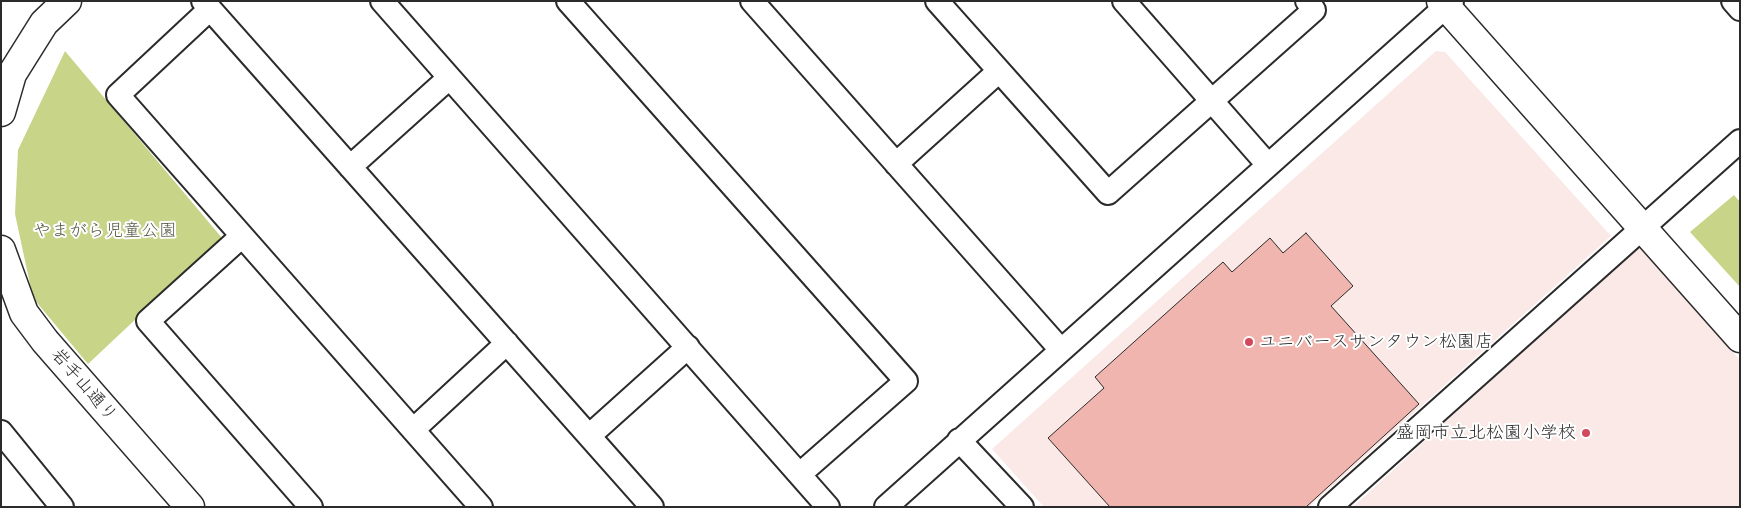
<!DOCTYPE html>
<html>
<head>
<meta charset="utf-8">
<style>
  body { margin:0 }
  #map { position:relative; width:1741px; height:508px; overflow:hidden; background:#fff; font-family:"Comic Neue",sans-serif }
  canvas { display:block }
  .frame { position:absolute; inset:0; border:2px solid #2b2b2b; pointer-events:none }
</style>
</head>
<body>
<div id="map">
<canvas width="1741" height="508"></canvas>
<div class="frame"></div>
</div>
<script>
const c = document.querySelector('canvas').getContext('2d');
c.lineJoin = 'round';
function paint(path, color) {
  c.fillStyle = color;
  c.fill(path, 'evenodd');
}
function poly(rows) {
  const path = new Path2D();
  for (const r of rows) {
    path.moveTo(r[0], r[1]);
    for (let i = 2; i < r.length; i += 2) path.lineTo(r[i], r[i + 1]);
  }
  return path;
}
function trace(path, color, width, dash) {
  c.strokeStyle = color;
  c.lineWidth = width;
  c.lineCap = dash ? 'butt' : 'round';
  c.setLineDash(dash || []);
  c.stroke(path);
}
function drawText(font, color, halo, rows, align = 'center') {
  c.font = font + ' "Comic Neue","Klee One",sans-serif';
  c.lineWidth = 4;
  c.setLineDash([]);
  c.textBaseline = 'middle';
  c.strokeStyle = halo;
  c.fillStyle = color;
  for (const [text, x, y, turn = 0] of rows) {
    c.save();
    c.translate(x, y);
    c.rotate((+turn || 0) * Math.PI / 180);
    c.textAlign = isNaN(turn) ? turn : align;
    if (halo) c.strokeText(text, 0, 0);
    c.fillText(text, 0, 0);
    c.restore();
  }
}
paint(poly([
  [1436,51,1445,52,1611,236,1309,507,1044,507,992,449],
  [1639,244,1740,360,1740,507,1353,507]
]), '#fae9e7');
paint(poly([
  [65,51,222,238,88,364,33,298,15,214,18,150],
  [1734,195,1740,202,1740,287,1690,232]
]), '#c8d487');
const building = poly([
  [1306,233,1353,286,1331,306,1419,404,1306,507,1110,507,1048,438,1104,388,1095,377,1223,262,1232,272,1270,238,1283,253,1306,233]
]);
paint(building, '#f0b5ae');
trace(building, '#2b2b2b', 1);
const minor = poly([
  [203,1,652,507],
  [382,1,828,507],
  [568,1,906,381,800,474],
  [752,1,1061,350],
  [937,1,1108,193,1314,10,1307,1],
  [1124,1,1268,165],
  [1733,1,1740,9],
  [210,9,118,95,481,507],
  [896,164,999,71],
  [350,167,449,78],
  [242,236,148,321,311,507],
  [413,430,507,343],
  [1,432,62,507],
  [589,436,688,347],
  [959,440,1022,507],
  [886,507,1452,1],
  [1330,507,1740,141]
]);
const tertiary = poly([
  [1441,1,1740,338],
  [1,112,12,74,44,23,67,1],
  [1,250,24,313,45,341,190,507]
]);
trace(minor, '#2b2b2b', 26);
trace(tertiary, '#2b2b2b', 31);
trace(minor, '#fff', 22);
trace(tertiary, '#fff', 28);
for (const [x, y, r, color] of [
  [1249,342,5,"#d1495b"],
  [1586,433,5,"#d1495b"]
]) {
  const dot = new Path2D();
  dot.arc(x, y, r, 0, 2 * Math.PI);
  c.fillStyle = color;
  c.fill(dot);
  trace(dot, '#fff', 2);
}
drawText('18px', '#5a5e47', '#fff', [
  ["やまがら児童公園",105,231]
]);
drawText('18px', '#2b2b2b', '#fff', [
  ["ユニバースサンタウン松園店",1259,342],
  ["盛岡市立北松園小学校",1576,433,"right"]
], 'left');
drawText('18px', '#2b2b2b', '#fff', [
  ["岩手山通り",84,385,49]
]);
</script>
</body>
</html>
